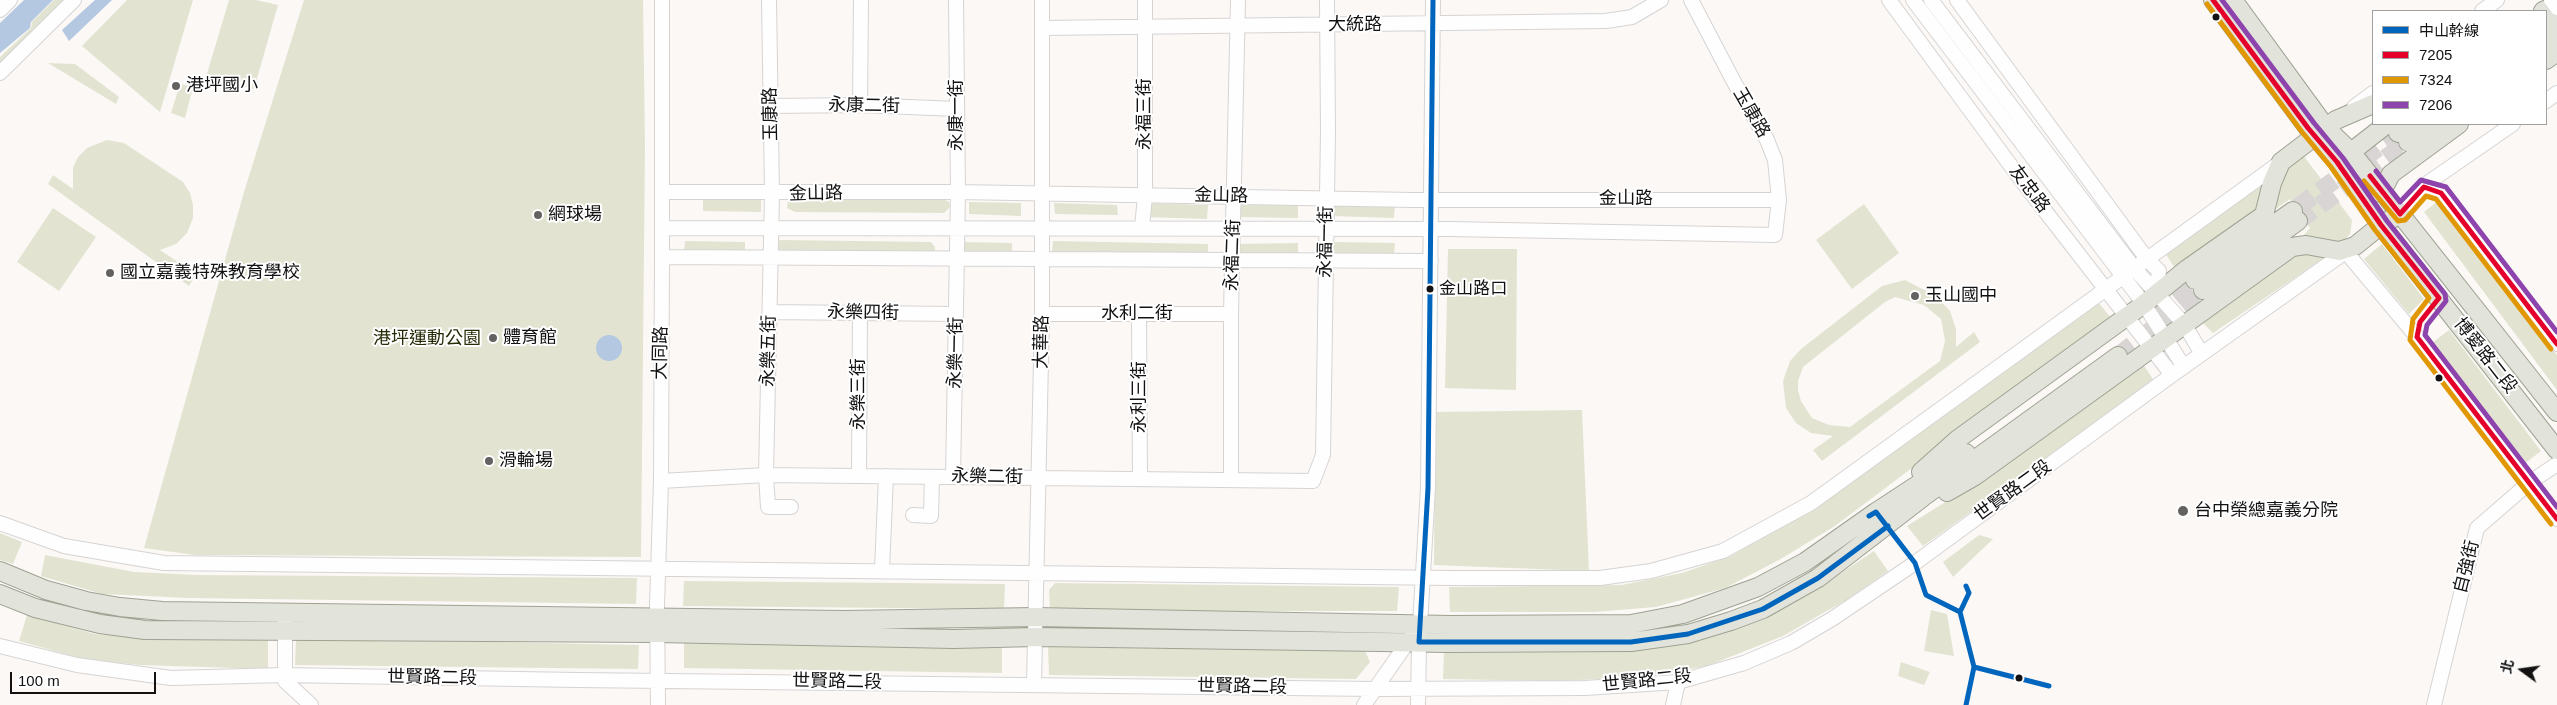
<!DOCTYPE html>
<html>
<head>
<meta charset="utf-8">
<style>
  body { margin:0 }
  #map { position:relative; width:2557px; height:705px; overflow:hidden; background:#fbf8f6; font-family:Arial,"Noto Sans TC",sans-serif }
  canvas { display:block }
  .legend { position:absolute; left:2372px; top:10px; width:175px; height:115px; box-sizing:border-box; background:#fff; border:1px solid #a1a0a0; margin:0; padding:6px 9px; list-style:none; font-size:15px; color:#131111 }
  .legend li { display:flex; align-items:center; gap:10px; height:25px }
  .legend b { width:25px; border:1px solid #a1a0a0 }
  .north { position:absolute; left:2497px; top:645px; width:50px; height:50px; -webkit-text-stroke:4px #fff; paint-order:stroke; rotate:284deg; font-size:14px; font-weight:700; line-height:20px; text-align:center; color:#131111 }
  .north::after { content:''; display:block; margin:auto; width:18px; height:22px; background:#131111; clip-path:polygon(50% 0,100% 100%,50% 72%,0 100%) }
  .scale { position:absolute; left:10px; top:672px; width:146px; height:22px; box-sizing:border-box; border:2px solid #131111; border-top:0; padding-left:6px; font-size:15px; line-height:18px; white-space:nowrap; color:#131111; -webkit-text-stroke:4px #fff; paint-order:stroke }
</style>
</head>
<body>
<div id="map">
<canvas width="2557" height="705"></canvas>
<ul class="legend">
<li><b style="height:6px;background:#0065bd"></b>中山幹線</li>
<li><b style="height:6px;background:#e4002b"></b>7205</li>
<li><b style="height:6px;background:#e09702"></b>7324</li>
<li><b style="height:6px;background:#8e44ad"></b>7206</li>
</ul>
<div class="north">北</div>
<div class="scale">100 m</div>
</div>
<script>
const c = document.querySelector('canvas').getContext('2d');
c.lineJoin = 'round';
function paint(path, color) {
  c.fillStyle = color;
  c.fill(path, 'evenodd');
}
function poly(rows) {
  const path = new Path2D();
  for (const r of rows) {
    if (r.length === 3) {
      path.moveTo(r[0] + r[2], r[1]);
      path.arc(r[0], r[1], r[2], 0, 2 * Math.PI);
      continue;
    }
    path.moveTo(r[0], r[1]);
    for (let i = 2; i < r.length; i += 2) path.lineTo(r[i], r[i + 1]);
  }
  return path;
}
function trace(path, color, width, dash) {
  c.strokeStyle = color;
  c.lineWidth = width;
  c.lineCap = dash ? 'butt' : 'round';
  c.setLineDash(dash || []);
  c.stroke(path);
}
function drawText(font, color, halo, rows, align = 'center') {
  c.font = font + ' Arial,"Noto Sans TC",sans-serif';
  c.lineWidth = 4;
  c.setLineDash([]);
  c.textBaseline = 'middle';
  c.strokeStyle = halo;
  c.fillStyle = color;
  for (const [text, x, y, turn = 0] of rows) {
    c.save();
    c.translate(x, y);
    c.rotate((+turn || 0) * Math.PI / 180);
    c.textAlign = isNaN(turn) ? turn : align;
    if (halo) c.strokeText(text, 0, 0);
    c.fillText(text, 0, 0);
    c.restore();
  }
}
paint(poly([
  [54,0,67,0,0,64,0,57,31,28,32,22],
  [127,0,193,0,160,112,82,46],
  [229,0,256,0,278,5,254,89,206,77],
  [304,0,643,0,645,145,641,557,195,555,144,548,244,192],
  [48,63,75,64,119,97,116,104],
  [180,84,193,87,185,118,171,113],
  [107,140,124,143,183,182,190,193,193,205,193,218,187,233,176,244,160,250,196,274,189,286,48,184,53,175,73,189,73,168,78,157,87,148],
  [2303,155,2352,220,2350,234,2339,247,2301,238,2310,228,2290,199,2270,213,2282,171],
  [2272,174,2261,212,2176,270,2165,253],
  [703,197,761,198,761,212,703,211],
  [793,199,945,200,949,202,950,207,944,213,795,212,787,208,788,202],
  [2438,201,2557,355,2557,390,2424,212],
  [969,202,1021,203,1021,216,969,214],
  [1054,203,1117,205,1118,215,1055,214],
  [1145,203,1208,205,1207,219,1145,217],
  [1238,204,1298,205,1298,218,1238,217],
  [1864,204,1899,253,1852,289,1816,240],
  [1332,205,1395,206,1394,218,1332,216],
  [53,208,96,237,59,291,17,262],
  [780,240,931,242,935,247,934,254,776,252,775,246],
  [685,241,745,242,745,254,684,253],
  [1053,241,1208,244,1208,255,1052,253],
  [961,242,1012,243,1012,255,960,254],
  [1334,242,1395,243,1394,255,1334,253],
  [1298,243,1298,255,1235,254,1235,244],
  [2382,244,2424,299,2409,314,2364,259],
  [1448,249,1517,249,1516,390,1445,388],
  [2294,250,2330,254,2213,333,2202,322],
  [1905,280,1936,296,1950,311,1956,329,1956,347,1974,332,1980,342,1822,461,1813,450,1833,436,1811,433,1796,423,1786,408,1783,381,1790,361,1801,349,1882,286],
  [1895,297,1924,305,1941,319,1945,341,1940,361,1850,427,1829,425,1812,418,1801,401,1798,390,1798,381,1803,367,1885,302],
  [2098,302,2111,318,1835,526,1779,560,1725,588,1656,607,1594,612,1450,612,1449,587,1622,585,1682,573,1731,556,1817,506],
  [2449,330,2541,451,2523,465,2432,343],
  [2143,364,2154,381,1923,546,1907,526,1963,491],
  [1582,410,1589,571,1434,565,1435,412],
  [0,533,22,542,13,564,0,560],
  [1979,535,1993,539,1953,577,1943,562],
  [1874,551,1888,571,1846,600,1783,636,1707,666,1641,677,1558,681,1443,679,1444,652,1579,652,1657,646,1760,617,1808,595],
  [45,555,134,572,197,575,637,578,636,604,188,598,102,594,41,576],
  [684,581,1005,584,1004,609,683,606],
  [1055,583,1399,587,1397,611,1050,611,1049,590],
  [1931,610,1947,614,1954,656,1924,651],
  [27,615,95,634,171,640,268,640,268,669,140,665,84,659,19,641],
  [296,638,639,645,638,669,295,665],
  [684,643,1002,648,1002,673,684,668],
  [1048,647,1365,651,1370,662,1356,679,1049,675],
  [1901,662,1930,672,1924,685,1898,676]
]), '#e2e4d1');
paint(poly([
  [24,0,53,0,31,22,30,28,0,53,0,23],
  [95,0,112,0,69,41,62,30],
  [609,348,13]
]), '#b5c8e2');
trace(poly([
  [2298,207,2398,133],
  [2298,221,2408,142],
  [2153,314,2195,280],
  [2118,356,2203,290]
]), '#d8d5d4', 18, [18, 9]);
const minor = poly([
  [769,0,772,194,766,475,768,507,791,507],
  [1889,0,2025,185,2172,375],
  [1913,0,2144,304,2184,367],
  [1931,0,2134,268,2184,324,2202,354],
  [1957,0,2147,259,2159,271,2156,293],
  [0,10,10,0],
  [2482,11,2497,0],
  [1043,28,1606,21,1632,17,1661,0],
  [0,73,74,0],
  [2546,101,2557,93],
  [860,105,861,0],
  [771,106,860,105,957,109],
  [2354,107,2373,93],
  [2424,187,2441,193,2557,344],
  [662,192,958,192,1413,200,1779,200],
  [2400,214,2429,182,2513,124],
  [662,228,1448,229,1775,235,1779,200,1775,160,1767,140,1734,82,1691,0],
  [1142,228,1145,196,1145,0],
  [2346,252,2417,337,2557,519],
  [662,257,1431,261],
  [770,312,956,314],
  [1042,314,1231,314],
  [1139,314,1140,479],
  [859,475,860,313],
  [953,477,958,192,956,0],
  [1231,480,1231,314,1238,0],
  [661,481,766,475,1313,481,1323,455,1328,131,1327,0],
  [913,515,931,516,932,477],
  [0,523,64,546,164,563,1454,578,1600,578,1651,571,1723,551,1811,503,2281,162],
  [882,570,886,476],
  [285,612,285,681,311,705],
  [0,646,77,665,171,678,283,675,577,680,1376,689,1585,688,1678,682,1744,663,1791,643,1832,619,1915,563,2172,375,2351,248],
  [1034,684,1042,314,1042,0],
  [658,705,657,605,661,481,662,257,662,0],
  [1364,705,1412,636],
  [1418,705,1419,642,1428,488,1433,0],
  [1673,705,1678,682],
  [2434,705,2477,528,2529,483,2557,464]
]);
const major = poly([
  [2213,0,2308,128,2337,162,2381,225,2557,450],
  [2233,0,2327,129,2352,153,2557,412],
  [2543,11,2545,10],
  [2546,26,2553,21],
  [2546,43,2557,35],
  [2546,60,2557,52],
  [2398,133,2411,124],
  [2408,142,2433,124],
  [2342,159,2387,124],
  [2381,193,2391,174,2459,124],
  [2195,280,2293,211],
  [2203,290,2298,221],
  [1921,472,1958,439,2144,304,2187,269,2264,215,2272,183,2281,162,2336,120,2373,104],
  [1947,492,1975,476,2292,247,2306,245,2339,251,2355,246,2381,225,2400,214],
  [0,571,46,590,86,601,120,607,162,611,844,620,1036,617,1451,625,1631,624,1683,614,1758,587,1805,562,1876,512,1966,453],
  [0,594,35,608,100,624,145,630,657,633,954,639,1036,637,1448,643,1631,642,1688,634,1731,621,1763,609,1818,578,1923,497,2118,356]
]);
trace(minor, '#d6d4d3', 16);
trace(major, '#9ea292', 20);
trace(minor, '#fefefe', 14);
trace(major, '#e2e4dc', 18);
const minorBridge = poly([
  [2551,0,2557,8]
]);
trace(minorBridge, '#d6d4d3', 16, []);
trace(minorBridge, '#fefefe', 14);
trace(poly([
  [1433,0,1428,488,1419,642,1631,642,1688,634,1763,609,1818,578,1888,526],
  [1869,516,1876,512,1915,563,1926,595,1960,612],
  [1966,586,1969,593,1960,612,1974,667,1966,705],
  [1974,667,2049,686]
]), '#0065bd', 5);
trace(poly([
  [2213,0,2308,128,2337,162,2381,225,2439,298,2420,322,2417,337,2557,519],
  [2370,176,2400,214,2424,187,2441,193,2557,344]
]), '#e4002b', 5);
trace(poly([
  [2207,4,2302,132,2331,167,2375,230,2429,298,2413,319,2410,340,2551,524],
  [2364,181,2398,221,2405,220,2426,196,2436,199,2551,349]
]), '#e09702', 5);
trace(poly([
  [2222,0,2314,123,2343,158,2387,221,2445,294,2446,301,2427,325,2425,335,2557,507],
  [2376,171,2400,202,2421,180,2446,187,2557,332]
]), '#8e44ad', 5);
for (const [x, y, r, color] of [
  [2216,17,4.5,"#131111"],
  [176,86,5,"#646261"],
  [538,215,5,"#646261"],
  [110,273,5,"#646261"],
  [1430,289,4.5,"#131111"],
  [1915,296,5,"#646261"],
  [493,338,5,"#646261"],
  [2439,378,4.5,"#131111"],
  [489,461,5,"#646261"],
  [2183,511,6,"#646261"],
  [2019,678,4.5,"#131111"]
]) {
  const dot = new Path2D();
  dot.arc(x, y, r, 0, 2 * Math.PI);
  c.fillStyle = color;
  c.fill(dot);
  trace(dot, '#fff', 2);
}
drawText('17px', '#131111', '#fff', [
  ["金山路口",1439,289]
], 'left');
drawText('18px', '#131111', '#fff', [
  ["大統路",1355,25],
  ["永康二街",864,106,1],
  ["玉康路",1751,113,60],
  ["玉康路",771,114,-91],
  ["永福三街",1145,114,-90],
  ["永康一街",957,115,-90],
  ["友忠路",2029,189,53],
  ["金山路",816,194,-1],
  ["金山路",1221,196,1],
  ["金山路",1626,199],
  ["永福一街",1326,242,-89],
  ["永福二街",1233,255,-88],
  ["永樂四街",863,313,1],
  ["水利二街",1137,314],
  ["大華路",1042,342,-89],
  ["永樂五街",769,351,-89],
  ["大同路",661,353,-89],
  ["永樂一街",956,353,-89],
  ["博愛路二段",2485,356,52],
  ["永樂三街",859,394,-90],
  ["永利三街",1140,397,-90],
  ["永樂二街",987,477,1],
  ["世賢路二段",2013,491,-36],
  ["自強街",2467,567,-76],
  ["世賢路二段",432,678,1],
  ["世賢路二段",1647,681,-6],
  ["世賢路二段",837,682,1],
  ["世賢路二段",1242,687,1]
]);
drawText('18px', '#131111', '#fff', [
  ["港坪國小",186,86],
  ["網球場",548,215],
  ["國立嘉義特殊教育學校",120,273],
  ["玉山國中",1925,296],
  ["體育館",503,338],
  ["滑輪場",499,461],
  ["台中榮總嘉義分院",2194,511]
], 'left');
drawText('18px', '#282c07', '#fff', [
  ["港坪運動公園",427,339]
]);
</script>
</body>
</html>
